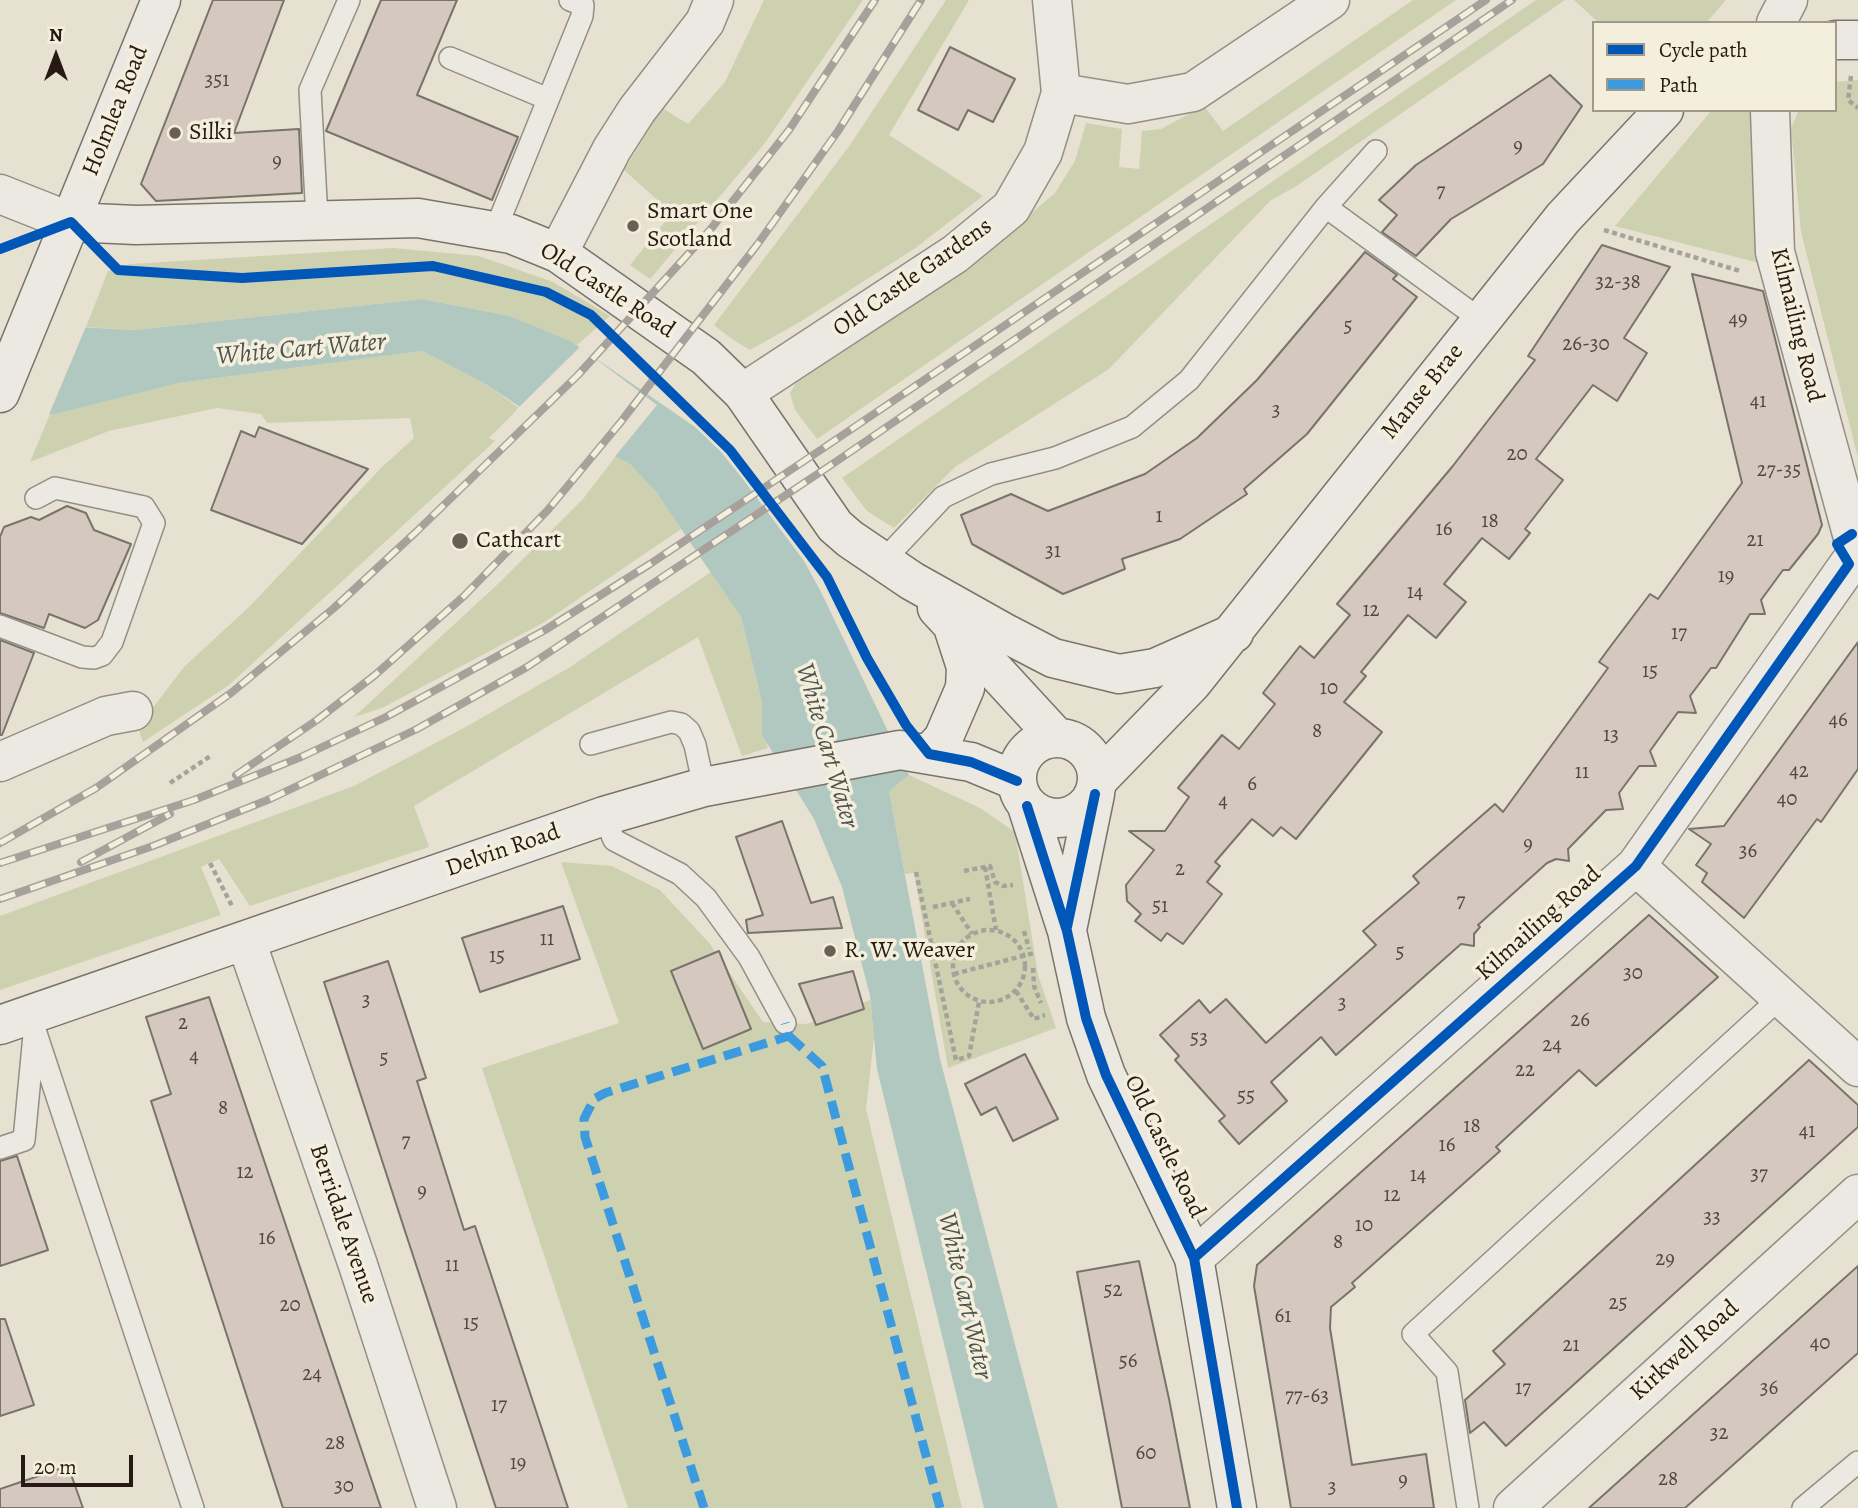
<!DOCTYPE html>
<html>
<head>
<meta charset="utf-8">
<style>
  body { margin:0 }
  #map { position:relative; width:1858px; height:1508px; overflow:hidden; background:#e6e1d1; font-family:Alegreya,serif }
  canvas { display:block }
  .legend { position:absolute; left:1592px; top:21px; width:245px; height:91px; box-sizing:border-box; background:#f4eedc; border:2px solid #a2998b; margin:0; padding:9px 12px; list-style:none; font-size:21px; color:#261a12 }
  .legend li { display:flex; align-items:center; gap:14px; height:35px }
  .legend b { width:35px; border:2px solid #a2998b }
  .north { position:absolute; left:21px; top:21px; width:70px; height:70px; -webkit-text-stroke:5px #f4eedc; paint-order:stroke; rotate:0deg; font-size:19px; font-weight:700; line-height:28px; text-align:center; color:#261a12 }
  .north::after { content:''; display:block; margin:auto; width:24px; height:32px; background:#261a12; clip-path:polygon(50% 0,100% 100%,50% 72%,0 100%) }
  .scale { position:absolute; left:21px; top:1455px; width:112px; height:32px; box-sizing:border-box; border:4px solid #261a12; border-top:0; padding-left:9px; font-size:21px; line-height:24px; white-space:nowrap; color:#261a12; -webkit-text-stroke:5px #f4eedc; paint-order:stroke }
</style>
</head>
<body>
<div id="map">
<canvas width="1858" height="1508"></canvas>
<ul class="legend">
<li><b style="height:9px;background:#0057b8"></b>Cycle path</li>
<li><b style="height:9px;background:#3c9bde"></b>Path</li>
</ul>
<div class="north">N</div>
<div class="scale">20 m</div>
</div>
<script>
const c = document.querySelector('canvas').getContext('2d');
c.lineJoin = 'round';
function paint(path, color) {
  c.fillStyle = color;
  c.fill(path, 'evenodd');
}
function poly(rows) {
  const path = new Path2D();
  for (const r of rows) {
    if (r.length === 3) {
      path.moveTo(r[0] + r[2], r[1]);
      path.arc(r[0], r[1], r[2], 0, 2 * Math.PI);
      continue;
    }
    path.moveTo(r[0], r[1]);
    for (let i = 2; i < r.length; i += 2) path.lineTo(r[i], r[i + 1]);
  }
  return path;
}
function trace(path, color, width, dash) {
  c.strokeStyle = color;
  c.lineWidth = width;
  c.lineCap = dash ? 'butt' : 'round';
  c.setLineDash(dash || []);
  c.stroke(path);
}
function drawText(font, color, halo, rows, align = 'center') {
  c.font = font + ' Alegreya,serif';
  c.lineWidth = 7;
  c.setLineDash([]);
  c.textBaseline = 'middle';
  c.strokeStyle = halo;
  c.fillStyle = color;
  for (const [text, x, y, turn = 0] of rows) {
    c.save();
    c.translate(x, y);
    c.rotate((+turn || 0) * Math.PI / 180);
    c.textAlign = isNaN(turn) ? turn : align;
    if (halo) c.strokeText(text, 0, 0);
    c.fillText(text, 0, 0);
    c.restore();
  }
}
paint(poly([
  [764,0,863,0,765,143,650,279,630,265,672,213,624,170,662,108,688,124,725,82],
  [946,0,969,0,889,135,983,196,914,249,800,322,750,350,732,339,714,325,850,145],
  [1413,0,1456,0,817,439,795,410,790,393,796,383,958,276,1055,193,1075,161,1086,123,1122,129,1119,167,1139,169,1142,131,1161,129,1204,106,1223,131],
  [1536,0,1565,0,1295,187,1271,200,1109,369,955,467,894,528,867,511,842,478],
  [1574,0,1726,0,1706,23,1599,23],
  [1858,80,1858,458,1801,232,1791,128,1799,110,1835,110,1835,82],
  [1712,110,1754,110,1763,264,1615,226],
  [393,248,479,256,553,282,610,316,577,345,510,316,422,299,135,330,86,327,108,271,131,264],
  [422,351,484,383,519,408,489,438,495,441,229,685,143,742,138,727,184,667,249,607,383,466,414,438,410,418,267,423,261,414,217,408,109,431,30,462,50,414,179,383],
  [616,456,629,463,656,492,681,529,543,623,382,708,354,717,500,582,583,499],
  [711,572,741,617,762,702,762,727,768,748,742,756,698,637,414,806,429,847,250,906,219,859,201,867,221,915,0,990,0,916,354,786,464,728,570,667],
  [909,775,980,808,1015,832,1038,975,1056,1028,948,1068,914,873,905,874,889,791],
  [561,862,612,866,660,890,710,944,763,1022,807,1024,870,1000,874,1037,866,1109,962,1508,628,1508,482,1068,619,1023]
]), '#ced1b0');
paint(poly([
  [422,299,510,316,572,342,695,427,721,452,742,478,804,561,821,592,909,775,889,791,940,1059,1058,1508,984,1508,877,1069,870,996,842,887,814,819,762,735,762,702,741,617,656,492,629,463,547,425,484,383,422,351,179,383,55,414,0,412,0,323,135,330]
]), '#b1c8c1');
paint(poly([
  [0,320,87,324,48,417,0,415],
  [580,347,657,405,613,459,582,447,516,410]
]), '#e6e1d1');
const building = poly([
  [213,0,284,0,234,133,299,129,302,193,156,201,141,184,213,0],
  [381,0,457,0,417,95,518,137,492,200,326,131,381,0],
  [950,47,1015,79,993,122,968,110,958,130,918,110,950,47],
  [1550,75,1582,106,1543,164,1451,219,1416,256,1382,232,1397,215,1379,200,1416,165,1550,75],
  [1602,245,1670,267,1624,338,1647,353,1617,401,1593,385,1536,459,1563,480,1525,529,1530,533,1509,559,1482,538,1444,584,1466,602,1436,638,1408,615,1361,672,1366,676,1344,702,1382,732,1296,839,1281,827,1273,836,1252,819,1215,862,1220,866,1207,882,1222,894,1183,944,1167,933,1161,941,1135,921,1141,914,1127,901,1126,885,1154,850,1129,831,1165,831,1189,797,1178,788,1222,735,1239,749,1275,704,1263,693,1300,646,1314,658,1350,615,1337,604,1452,467,1535,360,1528,356,1602,245],
  [1365,252,1397,275,1393,279,1417,297,1307,434,1244,489,1247,494,1180,539,1122,559,1125,569,1063,594,972,544,961,515,1011,494,1048,511,1145,474,1197,438,1257,380,1365,252],
  [1692,274,1763,291,1822,525,1818,534,1789,570,1783,570,1761,600,1765,614,1750,614,1716,668,1711,668,1690,696,1696,713,1678,712,1650,751,1656,766,1639,766,1619,793,1623,809,1606,810,1568,849,1569,861,1556,859,1547,863,1478,925,1480,927,1474,934,1474,946,1461,944,1336,1055,1321,1037,1271,1082,1287,1101,1239,1144,1219,1121,1225,1116,1175,1060,1179,1056,1160,1035,1199,1000,1210,1013,1226,999,1266,1043,1376,945,1363,931,1419,883,1413,876,1495,804,1503,812,1608,668,1599,662,1610,647,1650,594,1658,599,1742,483,1692,274],
  [259,427,368,469,302,544,211,510,241,431,255,437,259,427],
  [67,506,86,513,94,530,131,544,98,620,85,628,49,614,44,628,0,613,0,537,4,527,31,517,39,520,67,506],
  [0,640,34,653,2,735,0,735,0,640],
  [1858,642,1858,769,1821,822,1817,819,1744,918,1702,882,1707,873,1696,865,1711,844,1689,829,1724,826,1858,642],
  [782,821,811,903,833,897,842,928,748,933,746,920,763,915,736,837,782,821],
  [563,906,580,959,480,992,462,938,563,906],
  [1649,915,1718,977,1596,1086,1579,1070,1496,1147,1500,1151,1352,1283,1355,1287,1331,1307,1330,1328,1352,1465,1426,1454,1434,1508,1291,1508,1254,1286,1257,1265,1649,915],
  [719,951,751,1029,703,1049,671,971,719,951],
  [388,961,426,1078,417,1081,464,1230,475,1226,568,1508,496,1508,403,1225,324,982,388,961],
  [853,971,864,1009,816,1025,799,984,853,971],
  [209,997,309,1294,381,1508,283,1508,151,1101,171,1094,146,1017,209,997],
  [1025,1054,1058,1119,1013,1141,996,1107,981,1115,965,1084,1025,1054],
  [1809,1060,1858,1105,1858,1127,1506,1446,1484,1422,1470,1433,1465,1400,1505,1364,1493,1351,1809,1060],
  [17,1156,48,1250,0,1266,0,1161,17,1156],
  [1139,1261,1169,1399,1190,1508,1122,1508,1077,1272,1139,1261],
  [1858,1266,1858,1353,1685,1508,1589,1508,1858,1266],
  [0,1319,5,1319,34,1405,0,1416,0,1319],
  [68,1466,83,1508,0,1508,0,1489,68,1466]
]);
paint(building, '#d5c9bf');
trace(building, '#79746b', 2);
const lane = poly([
  [450,58,548,99],
  [1326,207,1481,320],
  [317,219,310,90,349,0],
  [495,231,582,16,583,5,570,0],
  [883,561,943,497,991,474,1055,458,1132,427,1189,380,1326,207,1376,151],
  [0,626,82,657,94,658,102,655,112,642,154,523,144,507,55,488,36,498],
  [591,744,671,722,681,724,689,731,695,745,704,787],
  [604,816,614,840,680,874,706,898,749,957,785,1023],
  [30,1015,193,1508],
  [0,1148,24,1140,34,1035],
  [1468,1508,1447,1372,1413,1334,1781,997],
  [1803,1508,1858,1462]
]);
const street = poly([
  [1776,23,1788,0],
  [1061,93,1128,104,1193,92,1330,0],
  [1770,110,1775,252,1852,534],
  [0,194,71,222],
  [558,253,612,149,637,110,705,22,714,0],
  [743,393,955,254,1011,208,1043,152,1061,93,1052,0],
  [0,762,106,716,133,711],
  [1636,866,1858,1067],
  [246,941,358,1265,437,1508],
  [1194,1258,1636,866,1849,564],
  [1513,1508,1858,1194]
]);
const secondary = poly([
  [1835,40,1858,40],
  [71,222,136,225,418,218,511,234,558,253,706,357,743,393,835,526,850,539,912,581,1003,632,1053,658,1119,674,1155,668,1234,633],
  [0,393,161,0],
  [937,608,1056,737],
  [1057,778,40],
  [929,754,943,739,965,688,966,667,953,627],
  [1098,780,1192,683,1563,218,1664,110],
  [1027,806,1067,931,1086,1018,1106,1075,1194,1258,1237,1508],
  [1068,925,1095,794],
  [0,1025,604,816,704,787,900,750,971,762,1017,781]
]);
trace(lane, '#948f86', 24);
trace(street, '#948f86', 41);
trace(secondary, '#79746b', 41);
trace(poly([
  [1851,76,1848,100,1858,108],
  [1604,230,1740,271],
  [170,783,212,755],
  [210,863,232,906],
  [985,867,996,930],
  [964,871,990,866,995,882,1003,886,1013,885],
  [916,872,956,1060,969,1056,979,1002],
  [952,903,972,934],
  [933,907,970,899],
  [989,966,36],
  [1024,931,1029,949],
  [1033,968,1034,986,1041,1003],
  [954,974,1034,953],
  [1016,991,1034,1019,1045,1015]
]), '#a6a29b', 4.5, [5, 3.5]);
trace(lane, '#ebe9e1', 21);
trace(street, '#ebe9e1', 38);
trace(secondary, '#ebe9e1', 38);
const rail = poly([
  [236,775,317,720,375,675,464,596,547,511,620,423,757,245,838,131,921,0],
  [0,843,96,788,231,693,334,608,416,532,578,375,710,230,789,130,875,0],
  [81,862,170,814],
  [0,863,194,800,301,757,386,717,545,630,650,564,822,449,1486,0],
  [0,899,153,846,270,799,417,729,527,667,831,465,1512,0]
]);
trace(rail, '#a6a29b', 8);
trace(rail, '#f4eedc', 5, [16]);
trace(poly([
  [789,1036,822,1066,940,1508],
  [704,1508,585,1137,584,1119,594,1099,605,1093,789,1036,785,1023]
]), '#3c9bde', 9, [18, 9]);
trace(poly([
  [0,249,71,222,118,270,242,278,433,266,546,292,591,315,730,450,827,577,867,658,906,725,929,754,971,762,1017,781],
  [1027,806,1067,931,1086,1018,1106,1075,1194,1258,1237,1508],
  [1067,927,1095,794],
  [1194,1258,1636,866,1849,564,1837,544,1852,534]
]), '#0057b8', 10);
for (const [x, y, r, color] of [
  [175,133,7,"#696055"],
  [633,226,7,"#696055"],
  [460,541,9,"#696055"],
  [830,951,7,"#696055"]
]) {
  const dot = new Path2D();
  dot.arc(x, y, r, 0, 2 * Math.PI);
  c.fillStyle = color;
  c.fill(dot);
  trace(dot, '#f4eedc', 2.5);
}
drawText('21px', '#53473e', null, [
  ["351",217,81],
  ["9",1518,147],
  ["9",277,162],
  ["7",1441,192],
  ["32-38",1618,283],
  ["49",1738,320],
  ["5",1348,327],
  ["26-30",1586,345],
  ["41",1758,402],
  ["3",1276,411],
  ["20",1517,455],
  ["27-35",1779,471],
  ["1",1159,517],
  ["18",1490,522],
  ["16",1444,530],
  ["21",1755,541],
  ["31",1053,552],
  ["19",1726,577],
  ["14",1415,593],
  ["12",1371,611],
  ["17",1679,634],
  ["15",1650,672],
  ["10",1329,689],
  ["46",1838,721],
  ["8",1317,732],
  ["13",1611,736],
  ["42",1799,772],
  ["11",1582,773],
  ["6",1252,785],
  ["40",1787,800],
  ["4",1223,802],
  ["9",1528,845],
  ["36",1748,852],
  ["2",1180,870],
  ["7",1461,902],
  ["51",1160,907],
  ["11",547,940],
  ["5",1400,953],
  ["15",497,957],
  ["30",1633,974],
  ["3",366,1001],
  ["3",1342,1004],
  ["26",1580,1021],
  ["2",183,1024],
  ["53",1199,1039],
  ["24",1552,1046],
  ["4",194,1057],
  ["5",384,1059],
  ["22",1525,1071],
  ["55",1246,1097],
  ["8",223,1109],
  ["18",1472,1127],
  ["41",1807,1132],
  ["7",406,1142],
  ["16",1447,1146],
  ["12",245,1173],
  ["37",1759,1175],
  ["14",1418,1176],
  ["9",422,1192],
  ["12",1392,1196],
  ["33",1712,1218],
  ["10",1364,1226],
  ["16",267,1239],
  ["8",1338,1243],
  ["29",1665,1260],
  ["11",452,1266],
  ["52",1113,1291],
  ["25",1618,1304],
  ["20",290,1306],
  ["61",1283,1317],
  ["15",471,1324],
  ["40",1820,1344],
  ["21",1571,1346],
  ["56",1128,1362],
  ["24",312,1375],
  ["17",1523,1389],
  ["36",1769,1389],
  ["77-63",1307,1397],
  ["17",499,1406],
  ["32",1719,1434],
  ["28",335,1444],
  ["60",1146,1454],
  ["19",518,1464],
  ["28",1668,1480],
  ["9",1403,1481],
  ["30",344,1487],
  ["3",1332,1488]
]);
drawText('24px', '#261a12', '#f4eedc', [
  ["Holmlea Road",116,111,-68],
  ["Old Castle Gardens",913,278,-35],
  ["Old Castle Road",607,291,33],
  ["Kilmailing Road",1796,325,76],
  ["Manse Brae",1423,392,-51],
  ["Delvin Road",503,851,-19],
  ["Kilmailing Road",1539,924,-42],
  ["Old Castle Road",1164,1147,64],
  ["Berridale Avenue",343,1224,71],
  ["Kirkwell Road",1685,1351,-42]
]);
drawText('24px', '#261a12', '#f4eedc', [
  ["Silki",189,133],
  ["Smart One",647,212],
  ["Scotland",647,240],
  ["Cathcart",476,541],
  ["R. W. Weaver",844,951]
], 'left');
drawText('italic 26px', '#4f534d', '#f4eedc', [
  ["White Cart Water",301,350,-5],
  ["White Cart Water",826,746,74],
  ["White Cart Water",964,1296,77]
]);
</script>
</body>
</html>
